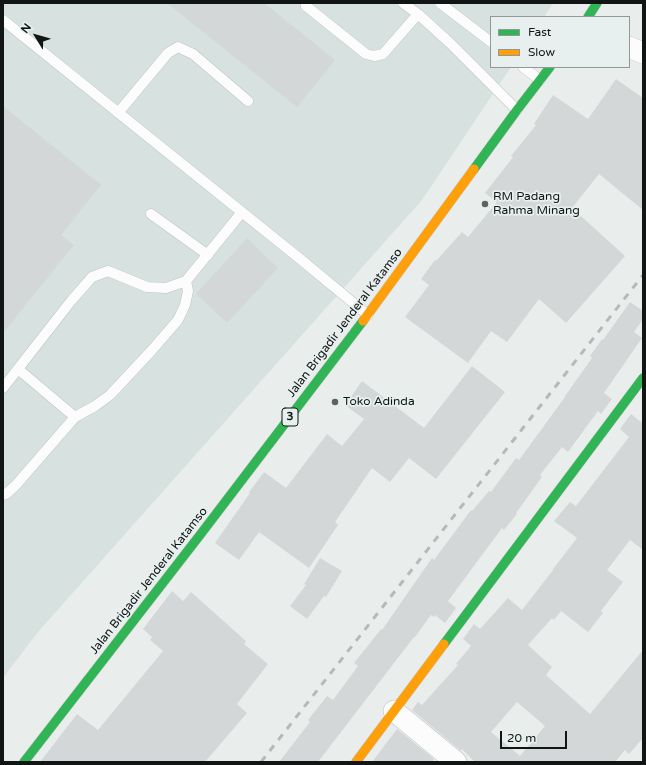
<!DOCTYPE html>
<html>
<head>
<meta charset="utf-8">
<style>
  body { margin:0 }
  #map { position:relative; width:646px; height:765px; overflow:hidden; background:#e9eeed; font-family:"Varela Round",sans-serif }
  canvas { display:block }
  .frame { position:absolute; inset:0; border:4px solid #111514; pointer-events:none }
  .legend { position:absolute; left:490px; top:16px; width:140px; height:52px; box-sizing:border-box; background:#e7f0ee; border:1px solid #919897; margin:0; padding:5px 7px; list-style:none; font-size:12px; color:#111514 }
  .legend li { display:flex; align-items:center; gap:8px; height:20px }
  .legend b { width:20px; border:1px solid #919897 }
  .north { position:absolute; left:16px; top:16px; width:40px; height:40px; -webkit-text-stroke:3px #e7f0ee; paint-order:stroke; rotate:307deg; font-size:11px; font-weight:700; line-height:16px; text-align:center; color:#111514 }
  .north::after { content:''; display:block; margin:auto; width:14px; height:18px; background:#111514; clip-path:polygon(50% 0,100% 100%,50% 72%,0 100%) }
  .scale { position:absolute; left:500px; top:731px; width:67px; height:18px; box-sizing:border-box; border:2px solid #111514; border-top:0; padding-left:5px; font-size:12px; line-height:14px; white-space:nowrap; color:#111514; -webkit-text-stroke:3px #e7f0ee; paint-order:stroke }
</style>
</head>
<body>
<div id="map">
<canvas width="646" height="765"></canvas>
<div class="frame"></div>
<ul class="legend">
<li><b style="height:5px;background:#30b455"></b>Fast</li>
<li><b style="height:5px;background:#ff9f0a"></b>Slow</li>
</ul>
<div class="north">N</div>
<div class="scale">20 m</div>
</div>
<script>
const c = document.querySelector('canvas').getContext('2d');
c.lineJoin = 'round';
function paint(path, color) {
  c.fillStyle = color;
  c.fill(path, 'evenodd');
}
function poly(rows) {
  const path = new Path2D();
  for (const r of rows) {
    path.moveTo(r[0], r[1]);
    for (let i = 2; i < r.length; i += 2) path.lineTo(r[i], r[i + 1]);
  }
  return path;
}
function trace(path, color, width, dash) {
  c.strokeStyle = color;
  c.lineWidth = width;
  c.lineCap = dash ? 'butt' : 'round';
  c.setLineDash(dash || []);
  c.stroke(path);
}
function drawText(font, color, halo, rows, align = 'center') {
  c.font = font + ' "Varela Round",sans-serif';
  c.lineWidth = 3.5;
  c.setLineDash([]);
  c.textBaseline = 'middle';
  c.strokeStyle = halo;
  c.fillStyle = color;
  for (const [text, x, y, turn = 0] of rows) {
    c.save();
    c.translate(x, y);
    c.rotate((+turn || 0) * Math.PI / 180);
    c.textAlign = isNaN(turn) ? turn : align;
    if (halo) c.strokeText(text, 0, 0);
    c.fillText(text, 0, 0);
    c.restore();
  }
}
paint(poly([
  [3,3,553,3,544,17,491,17,491,67,511,67,422,200,38,632,3,678]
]), '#d7e2e0');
paint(poly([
  [167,3,264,3,335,60,297,107],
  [616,79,643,98,643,210,599,174,572,208,625,256,566,323,539,299,507,342,491,331,468,363,405,317,429,285,421,279,435,260,436,261,462,232,468,237,497,202,485,193,513,157,511,156,536,125,534,124,553,95,588,119],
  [3,106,101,185,61,235,74,245,3,333],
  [247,238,278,268,227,323,196,294],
  [630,302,643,311,643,319,634,332,642,338,604,393,612,399,601,414,598,411,568,452,562,447,540,475,542,477,516,513,517,514,504,530,502,528,448,601,456,608,445,623,435,615,434,617,431,615,415,637,414,637,318,762,279,762,310,722,308,720,327,696,333,700,358,666,354,663,374,638,381,629,382,630,432,558,434,560,471,510,472,511,489,491,491,492,516,458,519,460,565,397,565,396,592,358,590,356,602,339,603,340],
  [472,366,505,392,436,479,409,458,390,482,372,468,335,522,338,525,309,568,259,532,239,560,215,543,250,493,249,492,264,472,286,488,327,434,342,446,364,419,345,405,362,381,424,428],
  [631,414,641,422,643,419,643,550,630,540,607,570,623,582,601,611,603,613,588,632,561,611,554,620,552,618,528,645,552,667,546,675,590,714,643,650,643,738,629,754,625,750,615,762,475,762,462,749,461,751,412,710,418,702,422,705,458,665,456,664,471,646,463,639,474,624,480,629,508,598,522,610,553,570,553,569,577,538,554,521,570,502,576,506,629,437,620,429],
  [517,702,545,726,520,756,491,732],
  [320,558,342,571,326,597,324,596,307,619,290,606,306,585,304,584],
  [172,591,183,601,191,592,246,641,244,644,268,664,237,704,247,713,205,762,40,762,77,714,98,730,163,651,150,640,152,637,143,629],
  [397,729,434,759,432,762,372,762]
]), '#d3d7d7');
const lane = poly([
  [307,3,306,6,366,54,374,56,383,54,418,14],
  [403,3,418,14,450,43,517,110],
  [440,3,491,42],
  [3,20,299,258,368,315],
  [523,67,540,80],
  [118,113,168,53,178,47,193,54,248,101],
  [151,214,208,255],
  [3,388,71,301,92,277,108,271,147,287,166,288,186,281,242,212],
  [75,417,95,406,110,395,152,350,178,320,185,305,188,291,186,281],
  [3,495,6,494,15,486,75,417,18,369]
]);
const street = poly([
  [629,47,643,53],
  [394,711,456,762]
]);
const fast = poly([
  [588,17,597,3],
  [474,169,517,110,550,67],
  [444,644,643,378],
  [24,762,200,535,363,321]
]);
const slow = poly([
  [363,321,474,169],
  [356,762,444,644]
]);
trace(lane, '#bfc3c3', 11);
trace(street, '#bfc3c3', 22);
trace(fast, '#bfc3c3', 10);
trace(slow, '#bfc3c3', 10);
trace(lane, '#fcfcfc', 10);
trace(street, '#fcfcfc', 21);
trace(fast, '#30b455', 9);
trace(slow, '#ff9f0a', 9);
trace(poly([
  [261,762,643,275]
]), '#b8b8b8', 3, [7, 7]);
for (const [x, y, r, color] of [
  [485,204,4,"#5d6160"],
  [335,402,4,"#5d6160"]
]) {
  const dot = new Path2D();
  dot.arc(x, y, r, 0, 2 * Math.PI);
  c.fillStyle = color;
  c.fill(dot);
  trace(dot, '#e7f0ee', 1.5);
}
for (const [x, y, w] of [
  [290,417,16]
]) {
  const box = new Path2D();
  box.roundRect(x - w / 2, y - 9, w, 18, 3);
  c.fillStyle = '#e7f0ee';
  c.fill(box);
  trace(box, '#111514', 1);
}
drawText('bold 11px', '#111514', null, [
  ["3",290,417]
]);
drawText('12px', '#111514', '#e7f0ee', [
  ["RM Padang",493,197],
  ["Rahma Minang",493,211],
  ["Toko Adinda",343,402]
], 'left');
drawText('12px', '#111514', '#e7f0ee', [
  ["Jalan Brigadir Jenderal Katamso",345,323,-53],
  ["Jalan Brigadir Jenderal Katamso",149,581,-52]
]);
</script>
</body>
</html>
